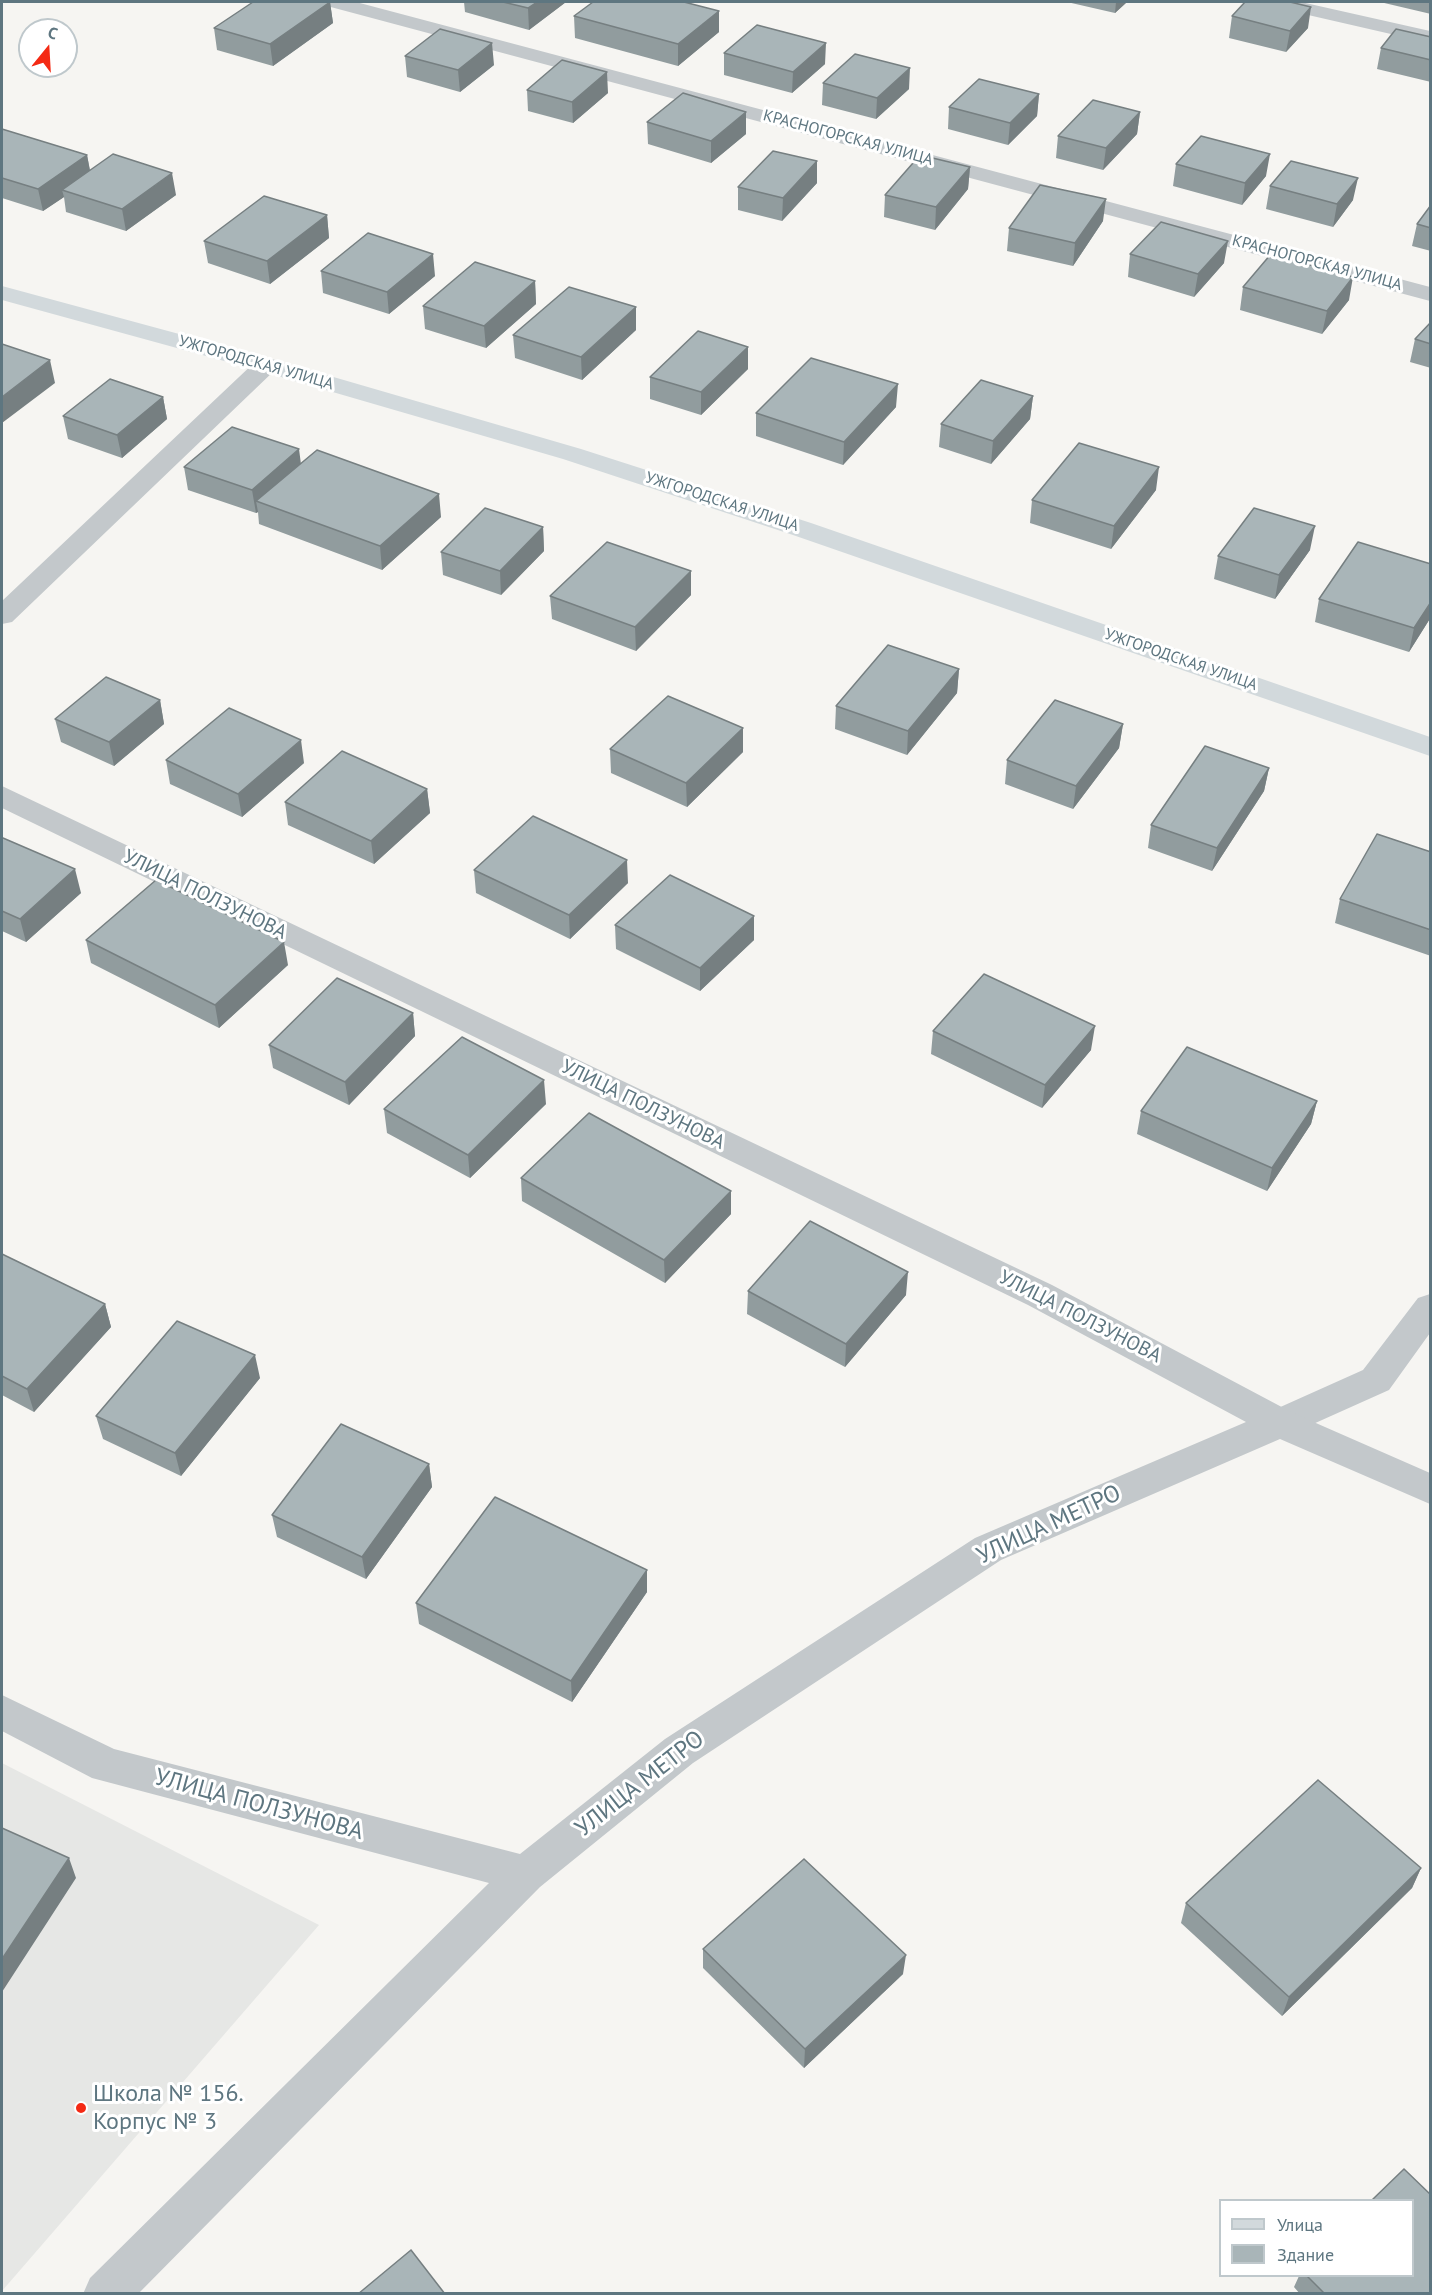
<!DOCTYPE html>
<html>
<head>
<meta charset="utf-8">
<style>
  body { margin:0 }
  #map { position:relative; width:1432px; height:2295px; overflow:hidden; background:#f6f5f2; font-family:"PT Sans",sans-serif }
  canvas { display:block }
  .frame { position:absolute; inset:0; border:3px solid #5e7680; pointer-events:none }
  .legend { position:absolute; left:1219px; top:2199px; width:195px; height:78px; box-sizing:border-box; background:#fff; border:2px solid #bfc8cc; margin:0; padding:8px 10px; list-style:none; font-size:18px; color:#5e7680 }
  .legend li { display:flex; align-items:center; gap:12px; height:30px }
  .legend b { width:30px; border:2px solid #bfc8cc }
  .north { position:absolute; left:18px; top:18px; width:60px; height:60px; box-sizing:border-box; background:#fff; border:2px solid #bfc8cc; border-radius:50%; rotate:18deg; font-size:16px; font-weight:700; line-height:24px; text-align:center; color:#5e7680 }
  .north::after { content:''; display:block; margin:auto; width:21px; height:27px; background:#f42a14; clip-path:polygon(50% 0,100% 100%,50% 72%,0 100%) }
</style>
</head>
<body>
<div id="map">
<canvas width="1432" height="2295"></canvas>
<div class="frame"></div>
<ul class="legend">
<li><b style="height:8px;background:#d2d9dc"></b>Улица</li>
<li><b style="height:16px;background:#a9b5b8"></b>Здание</li>
</ul>
<div class="north">С</div>
</div>
<script>
const c = document.querySelector('canvas').getContext('2d');
c.lineJoin = 'round';
function paint(path, color) {
  c.fillStyle = color;
  c.fill(path, 'evenodd');
}
function poly(rows) {
  const path = new Path2D();
  for (const r of rows) {
    path.moveTo(r[0], r[1]);
    for (let i = 2; i < r.length; i += 2) path.lineTo(r[i], r[i + 1]);
  }
  return path;
}
function trace(path, color, width, dash) {
  c.strokeStyle = color;
  c.lineWidth = width;
  c.lineCap = dash ? 'butt' : 'round';
  c.setLineDash(dash || []);
  c.stroke(path);
}
function drawText(font, color, halo, rows, align = 'center') {
  c.font = font + ' "PT Sans",sans-serif';
  c.lineWidth = 6;
  c.setLineDash([]);
  c.textBaseline = 'middle';
  c.strokeStyle = halo;
  c.fillStyle = color;
  for (const [text, x, y, turn = 0] of rows) {
    c.save();
    c.translate(x, y);
    c.rotate((+turn || 0) * Math.PI / 180);
    c.textAlign = isNaN(turn) ? turn : align;
    if (halo) c.strokeText(text, 0, 0);
    c.fillText(text, 0, 0);
    c.restore();
  }
}
paint(poly([
  [2,1763,319,1925,2,2291]
]), '#e6e7e5');
paint(poly([
  [266,358,275,360,278,365,275,370,12,622,2,624,2,601,257,360,266,358],
  [1430,1294,1430,1333,1389,1390,1293,1433,1280,1438,1267,1433,1262,1423,1267,1413,1363,1370,1418,1298,1430,1294]
]), '#c3c8cb');
paint(poly([
  [324,2,356,2,1430,287,1430,301,327,6,324,2],
  [1266,2,1301,2,1430,31,1430,43,1269,6,1266,2],
  [2,786,1052,1285,1293,1413,1430,1473,1430,1504,1280,1439,1001,1560,693,1763,540,1887,138,2294,83,2294,90,2278,489,1883,92,1778,2,1731,2,1695,114,1749,520,1854,665,1739,975,1538,1246,1422,1028,1305,2,808,2,786]
]), '#c3c8cb');
paint(poly([
  [2,286,275,360,581,449,811,523,1430,737,1430,756,793,535,563,459,257,370,2,300,2,286]
]), '#d2d9dc');
paint(poly([
  [330,2,333,23,273,66,217,50,214,28],
  [464,2,566,2,529,30,465,12],
  [1067,2,1127,2,1115,13],
  [1380,2,1431,2,1431,14],
  [574,16,719,32,678,66,575,38],
  [1232,16,1308,28,1286,52,1229,38],
  [1431,37,1431,82,1377,69,1381,48],
  [724,53,825,64,792,93,724,75],
  [405,56,494,65,460,92,407,77],
  [823,83,909,89,876,119,822,105],
  [527,90,608,93,573,123,528,111],
  [1039,94,1037,116,1008,145,948,129,949,107],
  [1140,112,1137,134,1103,170,1056,158,1058,136],
  [647,122,746,134,711,163,648,144],
  [2,129,87,155,90,170,176,195,126,231,66,212,64,197,43,211,2,198],
  [817,161,817,183,782,221,738,210,738,187],
  [1176,164,1266,176,1242,205,1173,186],
  [970,167,968,189,935,230,884,217,885,195],
  [1270,186,1353,200,1333,227,1266,209],
  [1431,205,1431,251,1412,246,1417,224],
  [327,215,329,238,270,284,208,263,204,241],
  [1103,221,1073,266,1007,251,1009,228],
  [1130,254,1224,263,1194,297,1128,277],
  [321,271,435,276,389,314,323,293],
  [535,281,536,304,486,348,425,329,423,306],
  [1243,287,1349,300,1322,334,1240,310],
  [636,307,636,330,582,380,515,358,513,335],
  [1431,322,1431,368,1410,362,1415,339],
  [748,347,748,369,701,415,650,399,650,377],
  [1033,396,1030,419,991,464,939,447,941,424],
  [163,397,167,419,122,458,68,439,63,416],
  [896,407,843,465,756,436,756,413],
  [301,463,441,517,382,570,259,524,258,512,256,513,188,490,184,467],
  [1156,490,1111,549,1030,523,1032,500],
  [543,527,544,551,501,595,443,575,441,552],
  [1310,550,1275,599,1214,579,1218,556],
  [1431,564,1431,617,1409,652,1315,622,1319,599],
  [691,571,691,595,636,651,552,619,550,596],
  [959,669,957,693,907,755,835,729,836,706],
  [160,700,164,724,114,766,61,742,55,719],
  [1123,724,1119,748,1073,809,1005,784,1007,760],
  [610,749,743,752,687,807,611,773],
  [166,760,304,763,242,817,170,784],
  [1269,768,1264,791,1212,871,1148,848,1151,825],
  [427,789,430,813,374,864,288,825,285,802],
  [2,839,81,893,26,942,2,931],
  [1431,852,1431,956,1335,923,1340,899],
  [474,870,628,883,570,939,476,893],
  [615,925,754,940,700,991,616,949],
  [86,940,288,965,219,1028,91,963],
  [413,1013,415,1036,349,1105,273,1068,269,1045],
  [933,1031,1091,1050,1042,1108,931,1054],
  [1317,1101,1311,1124,1267,1191,1137,1134,1141,1111],
  [546,1104,470,1178,387,1133,384,1109],
  [521,1178,731,1191,731,1214,665,1283,522,1201],
  [2,1254,105,1304,111,1327,34,1412,2,1395],
  [748,1291,906,1295,845,1367,747,1314],
  [260,1378,181,1476,103,1439,96,1416],
  [429,1464,432,1487,366,1579,277,1537,272,1515],
  [647,1570,647,1592,572,1702,419,1624,416,1603],
  [1421,1868,1412,1888,1282,2016,1181,1923,1186,1903],
  [703,1949,903,1974,804,2068,703,1968],
  [1299,2276,1413,2276,1431,2294,1300,2294,1294,2287]
]), '#919c9e');
paint(poly([
  [330,2,333,23,273,66,270,44],
  [537,2,566,2,529,30,528,8],
  [1116,2,1127,2,1115,13],
  [1311,7,1308,28,1286,52,1290,31],
  [719,11,719,32,678,66,678,44],
  [492,43,494,65,460,92,458,70],
  [826,43,825,64,792,93,793,72],
  [910,68,909,89,876,119,877,98],
  [607,72,608,93,573,123,572,102],
  [1039,94,1037,116,1008,145,1010,123],
  [746,112,746,134,711,163,711,141],
  [1140,112,1137,134,1103,170,1106,148],
  [1270,154,1266,176,1242,205,1245,183],
  [87,155,91,177,62,190,64,197,43,211,38,189],
  [817,161,817,183,782,221,783,198],
  [970,167,968,189,935,230,936,207],
  [172,173,176,195,126,231,122,209],
  [1358,178,1353,200,1333,227,1337,204],
  [1106,199,1103,221,1073,266,1075,243],
  [327,215,329,238,270,284,267,261],
  [1228,241,1224,263,1194,297,1198,274],
  [433,254,435,276,389,314,387,292],
  [1353,277,1349,300,1322,334,1327,311],
  [535,281,536,304,486,348,484,326],
  [636,307,636,330,582,380,581,357],
  [748,347,748,369,701,415,701,392],
  [50,360,55,383,2,423,2,397],
  [898,384,896,407,843,465,844,442],
  [1033,396,1030,419,991,464,993,441],
  [163,397,167,419,122,458,117,435],
  [299,449,302,472,256,501,258,512,256,513,252,490],
  [1159,467,1156,490,1111,549,1114,526],
  [439,494,441,517,382,570,380,546],
  [1315,526,1310,550,1275,599,1279,575],
  [543,527,544,551,501,595,500,571],
  [691,571,691,595,636,651,635,627],
  [1431,602,1431,617,1409,652,1414,628],
  [959,669,957,693,907,755,908,731],
  [160,700,164,724,114,766,109,742],
  [1123,724,1119,748,1073,809,1076,786],
  [743,728,743,752,687,807,686,783],
  [301,740,304,763,242,817,238,794],
  [1269,768,1264,791,1212,871,1217,848],
  [427,789,430,813,374,864,371,841],
  [627,860,628,883,570,939,569,915],
  [75,869,81,893,26,942,20,919],
  [754,916,754,940,700,991,700,968],
  [284,942,288,965,219,1028,215,1005],
  [413,1013,415,1036,349,1105,345,1082],
  [1095,1026,1091,1050,1042,1108,1045,1085],
  [544,1080,546,1104,470,1178,468,1155],
  [1317,1101,1311,1124,1267,1191,1272,1168],
  [731,1191,731,1214,665,1283,664,1260],
  [908,1272,906,1295,845,1367,846,1344],
  [105,1304,111,1327,34,1412,27,1389],
  [255,1355,260,1378,181,1476,175,1453],
  [429,1464,432,1487,366,1579,362,1557],
  [647,1570,647,1592,572,1702,571,1681],
  [69,1858,76,1878,2,1992,2,1959],
  [1421,1868,1412,1888,1282,2016,1289,1997],
  [906,1955,903,1974,804,2068,805,2049]
]), '#767f81');
const building = poly([
  [253,2,330,2,270,44,214,28,253,2],
  [503,2,537,2,528,8,503,2],
  [593,2,684,2,719,11,678,44,574,16,593,2],
  [1245,2,1290,2,1311,7,1290,31,1232,16,1245,2],
  [757,25,826,43,793,72,724,53,757,25],
  [440,29,492,43,458,70,405,56,440,29],
  [1396,29,1431,37,1431,60,1381,48,1396,29],
  [855,54,910,68,877,98,823,83,855,54],
  [562,60,607,72,572,102,527,90,562,60],
  [979,79,1039,94,1010,123,949,107,979,79],
  [683,93,746,112,711,141,647,122,683,93],
  [1093,100,1140,112,1106,148,1058,136,1093,100],
  [2,129,87,155,38,189,2,178,2,129],
  [1201,136,1270,154,1245,183,1176,164,1201,136],
  [773,151,817,161,783,198,738,187,773,151],
  [113,154,172,173,122,209,62,190,113,154],
  [920,155,970,167,936,207,885,195,920,155],
  [1291,161,1358,178,1337,204,1270,186,1291,161],
  [1040,185,1106,199,1075,243,1009,228,1040,185],
  [264,196,327,215,267,261,204,241,264,196],
  [1431,205,1431,228,1417,224,1431,205],
  [1161,222,1228,241,1198,274,1130,254,1161,222],
  [368,233,433,254,387,292,321,271,368,233],
  [1271,254,1353,277,1327,311,1243,287,1271,254],
  [475,262,535,281,484,326,423,306,475,262],
  [569,287,636,307,581,357,513,335,569,287],
  [1431,322,1431,344,1415,339,1431,322],
  [698,331,748,347,701,392,650,377,698,331],
  [2,344,50,360,2,397,2,344],
  [811,358,898,384,844,442,756,413,811,358],
  [110,379,163,397,117,435,63,416,110,379],
  [981,380,1033,396,993,441,941,424,981,380],
  [232,427,299,449,252,490,184,467,232,427],
  [1079,443,1159,467,1114,526,1032,500,1079,443],
  [317,450,439,494,380,546,256,501,317,450],
  [485,508,543,527,500,571,441,552,485,508],
  [1254,508,1315,526,1279,575,1218,556,1254,508],
  [607,542,691,571,635,627,550,596,607,542],
  [1358,542,1431,564,1431,602,1414,628,1319,599,1358,542],
  [888,645,959,669,908,731,836,706,888,645],
  [106,677,160,700,109,742,55,719,106,677],
  [668,696,743,728,686,783,610,749,668,696],
  [1055,700,1123,724,1076,786,1007,760,1055,700],
  [229,708,301,740,238,794,166,760,229,708],
  [1205,746,1269,768,1217,848,1151,825,1205,746],
  [342,751,427,789,371,841,285,802,342,751],
  [533,816,627,860,569,915,474,870,533,816],
  [1377,834,1431,852,1431,930,1340,899,1377,834],
  [3,838,75,869,20,919,2,911,2,839,3,838],
  [670,875,754,916,700,968,615,925,670,875],
  [156,880,284,942,215,1005,86,940,156,880],
  [984,974,1095,1026,1045,1085,933,1031,984,974],
  [337,978,413,1013,345,1082,269,1045,337,978],
  [462,1037,544,1080,468,1155,384,1109,462,1037],
  [1187,1047,1317,1101,1272,1168,1141,1111,1187,1047],
  [589,1113,731,1191,664,1260,521,1178,589,1113],
  [810,1221,908,1272,846,1344,748,1291,810,1221],
  [2,1254,105,1304,27,1389,2,1376,2,1254],
  [177,1321,255,1355,175,1453,96,1416,177,1321],
  [341,1424,429,1464,362,1557,272,1515,341,1424],
  [495,1497,647,1570,571,1681,416,1603,495,1497],
  [1318,1780,1421,1868,1289,1997,1186,1903,1318,1780],
  [2,1828,69,1858,2,1959,2,1828],
  [804,1859,906,1955,805,2049,703,1949,804,1859],
  [1404,2169,1431,2195,1431,2294,1325,2294,1307,2276,1413,2276,1413,2200,1372,2200,1404,2169],
  [411,2250,445,2294,358,2294,411,2250]
]);
paint(building, '#a9b5b8');
trace(building, '#767f81', 1.5);
for (const [x, y, r, color] of [
  [81,2108,6,"#f42a14"]
]) {
  const dot = new Path2D();
  dot.arc(x, y, r, 0, 2 * Math.PI);
  c.fillStyle = color;
  c.fill(dot);
  trace(dot, '#fff', 2);
}
drawText('16px', '#5e7680', '#fff', [
  ["КРАСНОГОРСКАЯ УЛИЦА",848,138,15],
  ["КРАСНОГОРСКАЯ УЛИЦА",1317,263,15],
  ["УЖГОРОДСКАЯ УЛИЦА",256,363,16],
  ["УЖГОРОДСКАЯ УЛИЦА",722,502,18],
  ["УЖГОРОДСКАЯ УЛИЦА",1181,660,19]
]);
drawText('20px', '#5e7680', '#fff', [
  ["УЛИЦА ПОЛЗУНОВА",205,895,26],
  ["УЛИЦА ПОЛЗУНОВА",643,1105,26],
  ["УЛИЦА ПОЛЗУНОВА",1080,1317,27]
]);
drawText('24px', '#5e7680', '#fff', [
  ["УЛИЦА МЕТРО",1049,1525,-25],
  ["УЛИЦА МЕТРО",640,1784,-38],
  ["УЛИЦА ПОЛЗУНОВА",259,1805,15]
]);
drawText('24px', '#5e7680', '#fff', [
  ["Школа № 156.",93,2094],
  ["Корпус № 3",93,2122]
], 'left');
</script>
</body>
</html>
